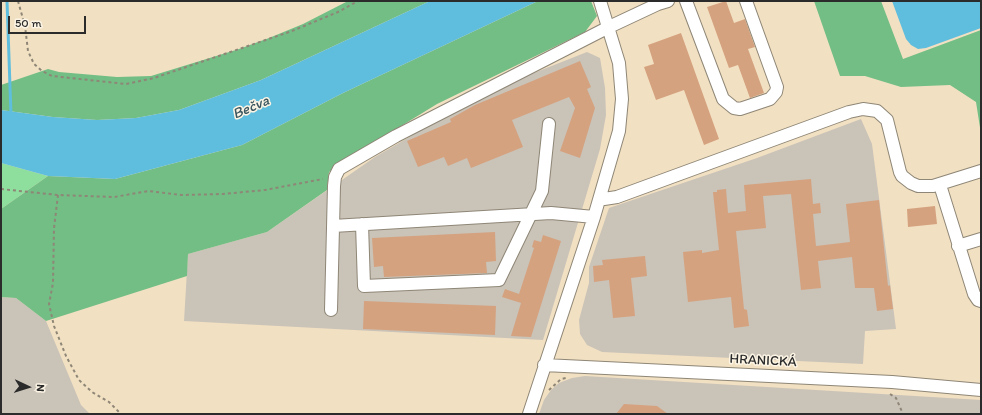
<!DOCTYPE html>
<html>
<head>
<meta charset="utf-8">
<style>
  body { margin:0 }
  #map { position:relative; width:982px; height:415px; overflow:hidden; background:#f2e0c2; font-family:Itim,sans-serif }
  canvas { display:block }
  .frame { position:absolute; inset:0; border:2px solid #2b2b2b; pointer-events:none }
  .north { position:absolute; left:8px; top:367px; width:40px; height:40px; -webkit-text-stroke:3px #fcf5e5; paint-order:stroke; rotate:94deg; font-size:11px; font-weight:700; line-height:16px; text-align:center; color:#2b2b2b }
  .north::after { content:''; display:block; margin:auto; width:14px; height:18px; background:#2b2b2b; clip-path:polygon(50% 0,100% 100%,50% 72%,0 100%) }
  .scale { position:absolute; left:8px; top:16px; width:78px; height:18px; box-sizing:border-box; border:2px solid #2b2b2b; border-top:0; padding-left:5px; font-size:12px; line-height:14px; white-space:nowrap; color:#2b2b2b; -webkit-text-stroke:3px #fcf5e5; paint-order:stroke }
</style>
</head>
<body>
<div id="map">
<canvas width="982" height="415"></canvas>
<div class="frame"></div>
<div class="north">N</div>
<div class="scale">50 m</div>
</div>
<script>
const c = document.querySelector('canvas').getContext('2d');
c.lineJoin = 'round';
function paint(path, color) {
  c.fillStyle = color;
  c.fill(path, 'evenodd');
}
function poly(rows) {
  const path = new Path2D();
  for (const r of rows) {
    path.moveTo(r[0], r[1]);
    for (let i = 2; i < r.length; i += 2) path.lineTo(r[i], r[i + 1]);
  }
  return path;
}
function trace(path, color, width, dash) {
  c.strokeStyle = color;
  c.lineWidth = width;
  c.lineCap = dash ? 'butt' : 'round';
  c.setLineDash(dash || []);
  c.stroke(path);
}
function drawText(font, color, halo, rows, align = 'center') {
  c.font = font + ' Itim,sans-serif';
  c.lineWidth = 3;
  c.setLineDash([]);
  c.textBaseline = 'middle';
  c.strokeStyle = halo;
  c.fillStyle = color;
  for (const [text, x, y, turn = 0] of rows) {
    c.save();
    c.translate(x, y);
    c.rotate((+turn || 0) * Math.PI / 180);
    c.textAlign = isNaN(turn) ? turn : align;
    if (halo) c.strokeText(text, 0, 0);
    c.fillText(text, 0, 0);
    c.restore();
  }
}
paint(poly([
  [587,52,600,58,605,88,606,115,600,149,543,340,184,321,188,254,267,232,375,157,454,111,506,84],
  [861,119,872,144,896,329,865,331,863,364,602,352,587,345,580,334,579,320,589,283,589,267,609,208,757,158],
  [1,297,16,298,46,321,81,405,90,414,1,414],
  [585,376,981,400,981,414,539,414,544,400,551,390,559,383,572,378]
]), '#cac3b8');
paint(poly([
  [1,163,48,176,1,209]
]), '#8edf9e');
paint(poly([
  [348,1,430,1,261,80,179,110,136,118,97,120,53,117,1,110,1,85,48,69,59,72,117,77,151,76,239,49,269,38,303,24],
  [538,1,591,1,597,16,585,32,437,104,354,155,329,172,327,190,267,232,188,254,187,276,46,321,16,298,1,297,1,209,48,176,115,179,242,145,343,93],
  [814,1,881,1,903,59,981,30,981,134,976,102,950,85,901,87,865,76,840,76]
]), '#72be85');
paint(poly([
  [430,1,538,1,343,93,242,145,115,179,48,176,1,163,1,110,53,117,97,120,136,118,179,110,261,80],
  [892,1,981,1,981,28,926,48,918,49,911,45,906,39]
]), '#5fbedd');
trace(poly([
  [7,1,11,115]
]), '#5fbedd', 3);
paint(poly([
  [726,1,734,23,745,19,755,47,748,49,764,93,750,98,738,65,729,68,707,7],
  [681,33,719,139,704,145,684,90,656,100,644,67,654,64,648,45],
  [580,61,591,87,587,89,595,108,580,158,560,151,575,108,569,97,512,120,523,147,471,168,467,158,448,166,444,157,418,167,407,141,451,122,450,119,475,105],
  [811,179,813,204,820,203,821,213,813,214,816,246,850,242,846,204,879,200,888,286,890,285,893,309,877,311,874,288,855,288,852,257,818,261,821,288,801,290,791,194,763,196,766,228,736,231,744,309,747,310,749,326,734,328,731,297,688,302,683,252,702,250,702,253,719,250,713,192,717,192,717,190,726,189,728,213,746,211,744,185],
  [935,206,937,224,908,227,907,209],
  [495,232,496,261,486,262,487,273,384,277,383,266,374,267,372,238],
  [543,235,561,241,531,337,511,336,521,303,502,297,505,289,519,294,534,248,532,247,534,240,541,242],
  [645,256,647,276,631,278,635,316,613,318,609,280,594,282,593,266,603,265,602,260],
  [364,301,496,306,495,335,363,329],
  [624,404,657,406,668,414,616,414]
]), '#d5a27f');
const minor = poly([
  [686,1,723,99,734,108,740,109,770,99,776,92,777,87,746,1],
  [940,185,974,294,978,300,981,301],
  [600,198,604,199,617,197,849,112,863,109,877,111,887,120,900,172,902,176,911,183,918,186,933,186,981,171],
  [362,224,364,286,499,280,542,191,549,124],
  [333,226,551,213,594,217],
  [958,246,981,239],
  [331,310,334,186,335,177,339,169,396,136,609,27,658,4,668,1],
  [544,365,892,382,981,390],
  [529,414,594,217,619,131,622,99,619,63,600,1]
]);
trace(minor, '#8e8676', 14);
trace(poly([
  [18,1,25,26,28,51,34,64,42,71,52,76,126,84,154,78,292,31,338,12,358,1],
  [1,189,58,195,114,197,149,191,181,195,223,194,265,190,323,179],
  [58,195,54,228,53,283,49,304,54,326,66,356,79,380,92,392,109,402,121,414],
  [549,390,561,379,566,378],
  [890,394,896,398,903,414]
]), '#8e8676', 2, [3, 3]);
trace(minor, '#fff', 12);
drawText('14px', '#2b2b2b', '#fcf5e5', [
  ["HRANICKÁ",763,361,3]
]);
drawText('italic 15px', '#3b5760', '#fcf5e5', [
  ["Bečva",251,108,-23]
]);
</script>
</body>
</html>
